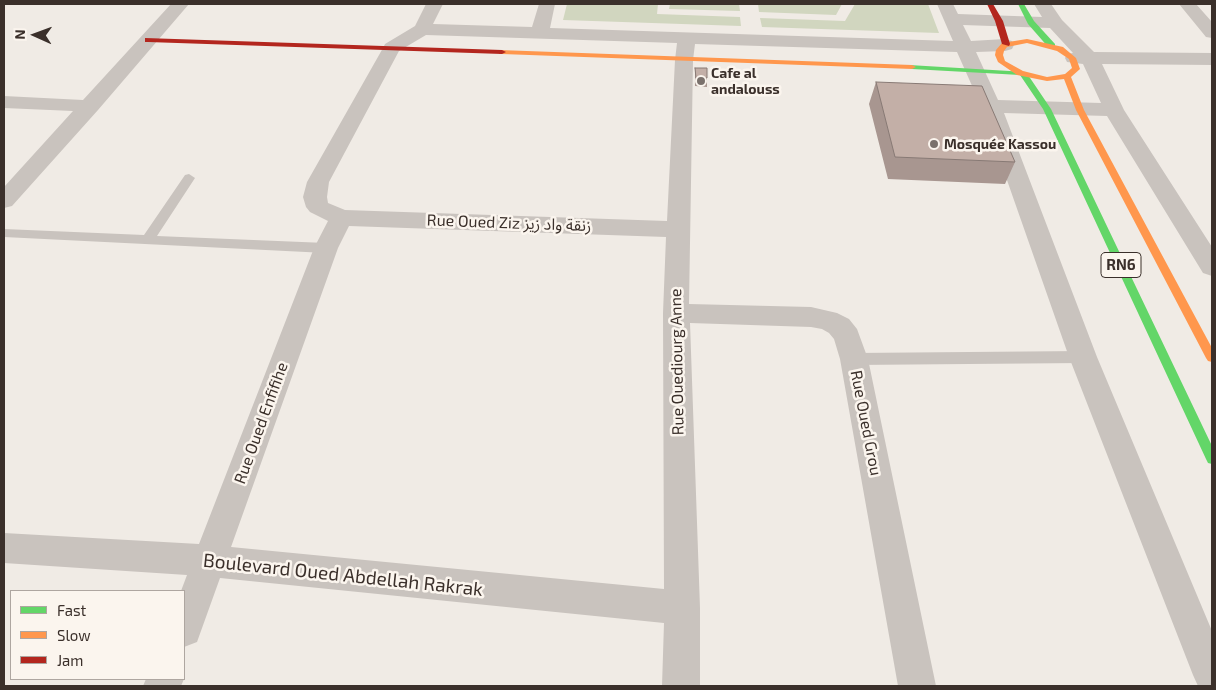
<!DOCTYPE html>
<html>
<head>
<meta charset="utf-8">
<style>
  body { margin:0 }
  #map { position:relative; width:1216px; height:690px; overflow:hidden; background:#f0ebe5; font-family:"Exo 2",sans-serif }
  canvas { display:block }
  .frame { position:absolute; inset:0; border:5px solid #3b302b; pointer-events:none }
  .legend { position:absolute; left:10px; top:590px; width:175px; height:90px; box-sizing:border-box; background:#fbf5ee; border:1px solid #aea6a0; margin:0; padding:6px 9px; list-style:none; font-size:15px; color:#3b302b }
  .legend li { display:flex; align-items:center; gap:10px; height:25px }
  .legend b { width:25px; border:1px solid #aea6a0 }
  .north { position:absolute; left:10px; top:10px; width:50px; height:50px; -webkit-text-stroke:4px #fbf5ee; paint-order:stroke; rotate:272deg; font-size:14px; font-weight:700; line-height:20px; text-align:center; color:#3b302b }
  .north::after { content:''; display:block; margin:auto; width:18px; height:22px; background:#3b302b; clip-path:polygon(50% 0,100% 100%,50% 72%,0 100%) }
</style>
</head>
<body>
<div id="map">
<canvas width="1216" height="690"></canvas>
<div class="frame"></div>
<ul class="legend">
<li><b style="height:6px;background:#63d668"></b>Fast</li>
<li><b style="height:6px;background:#ff974d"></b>Slow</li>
<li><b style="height:6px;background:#b3261e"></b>Jam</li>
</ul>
<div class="north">N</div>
</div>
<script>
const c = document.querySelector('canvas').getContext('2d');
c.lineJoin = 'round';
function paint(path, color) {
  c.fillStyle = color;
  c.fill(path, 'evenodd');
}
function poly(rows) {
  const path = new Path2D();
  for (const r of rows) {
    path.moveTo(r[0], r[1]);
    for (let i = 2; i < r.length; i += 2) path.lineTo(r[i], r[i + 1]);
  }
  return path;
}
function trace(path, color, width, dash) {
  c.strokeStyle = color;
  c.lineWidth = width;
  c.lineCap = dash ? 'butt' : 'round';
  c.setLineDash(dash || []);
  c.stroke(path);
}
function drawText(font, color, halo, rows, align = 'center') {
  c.font = font + ' "Exo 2","Noto Sans Arabic",sans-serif';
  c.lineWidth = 5;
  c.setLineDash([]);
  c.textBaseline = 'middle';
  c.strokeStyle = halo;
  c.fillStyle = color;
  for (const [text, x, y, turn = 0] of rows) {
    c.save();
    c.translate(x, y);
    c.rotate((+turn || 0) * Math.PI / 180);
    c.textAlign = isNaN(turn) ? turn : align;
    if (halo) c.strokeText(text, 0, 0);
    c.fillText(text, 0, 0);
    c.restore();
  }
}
paint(poly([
  [567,4,658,4,657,14,740,17,741,26,563,20],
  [670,4,739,4,740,11,669,9],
  [758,4,842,4,836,15,759,12],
  [855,4,928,4,939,33,762,27,760,18,845,21]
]), '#d1d6bf');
paint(poly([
  [189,174,195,178,157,236,326,243,331,245,333,248,331,251,326,253,4,237,4,229,144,235,185,175,189,174],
  [1083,351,1088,353,1091,357,1088,361,1083,363,854,365,849,363,846,359,849,355,854,353,1083,351]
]), '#c9c3be');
paint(poly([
  [171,4,189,4,98,110,12,206,4,208,4,187,73,111,4,108,4,96,83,100,171,4],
  [426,4,443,4,433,24,532,27,539,4,555,4,550,28,953,41,937,4,953,4,958,14,1042,17,1034,4,1051,4,1062,20,1094,52,1212,53,1212,65,1102,64,1124,110,1212,247,1212,276,1203,273,1107,116,1004,113,1097,357,1212,631,1212,686,1198,686,1193,675,1069,357,981,106,957,52,695,44,693,60,689,304,811,307,837,313,849,319,857,329,868,359,936,686,898,686,840,359,834,339,829,333,822,329,811,327,690,323,700,608,700,686,662,686,664,623,220,578,197,642,184,647,184,591,181,591,187,575,4,563,4,533,199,544,314,248,328,221,310,212,306,207,303,197,307,182,383,48,385,44,415,26,426,4],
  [963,25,1050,28,1073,53,1067,54,1065,58,1067,62,1083,64,1101,103,998,100,976,52,1005,51,1012,49,1014,45,1012,41,1005,39,971,41,963,25],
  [426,35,677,43,675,60,667,221,345,210,328,203,327,197,329,182,399,51,426,35],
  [349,226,666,237,663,313,664,589,231,547,338,248,349,226],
  [1179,4,1196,4,1212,22,1212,38,1206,37,1179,4],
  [146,679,184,679,181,686,143,686,146,679]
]), '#c9c3be');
paint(poly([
  [1018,4,1024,4,1034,21,1055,44,1055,48,1049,48,1028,24,1018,4],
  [909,65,1026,72,1051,109,1212,446,1212,464,1208,463,1206,459,1043,109,1020,75,912,69,908,67,909,65]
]), '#63d668');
paint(poly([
  [1027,39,1063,47,1076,58,1080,69,1071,77,1084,110,1212,348,1212,362,1208,361,1206,358,1076,110,1064,79,1047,81,1017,75,998,62,995,55,996,50,1002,43,1027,39],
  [1027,43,1057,51,1069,59,1072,68,1065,74,1047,77,1023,71,1005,61,1003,55,1004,51,1007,47,1027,43],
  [499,50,912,65,916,67,912,69,502,54,499,54,499,50]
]), '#ff974d');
paint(poly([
  [987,4,993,4,1003,21,1010,44,1009,46,1002,44,995,21,987,4],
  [145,38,502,50,506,52,502,54,148,42,145,42,145,38]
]), '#b3261e');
paint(poly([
  [695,68,707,78,707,87,695,86],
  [876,82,1015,162,1005,184,888,179,869,104]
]), '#a89690');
const building = poly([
  [695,68,707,68,707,78,696,78,695,68],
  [876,82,982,86,1015,162,895,157,876,82]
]);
paint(building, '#c3afa7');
trace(building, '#887a75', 1);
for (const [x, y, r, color] of [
  [701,81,5,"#7a716c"],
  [934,144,5,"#7a716c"]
]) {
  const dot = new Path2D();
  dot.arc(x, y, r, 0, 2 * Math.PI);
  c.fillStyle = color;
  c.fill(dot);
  trace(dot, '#fbf5ee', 2);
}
drawText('bold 14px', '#3b302b', '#fbf5ee', [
  ["Cafe al",711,73],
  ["andalouss",711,89],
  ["Mosquée Kassou",944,144]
], 'left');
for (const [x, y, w] of [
  [1121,265,40]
]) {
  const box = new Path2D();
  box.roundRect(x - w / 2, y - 12.5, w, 25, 4);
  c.fillStyle = '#fbf5ee';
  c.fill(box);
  trace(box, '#3b302b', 1);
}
drawText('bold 15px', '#3b302b', null, [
  ["RN6",1121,265]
]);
drawText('16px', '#3b302b', '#fbf5ee', [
  ["Rue Oued Ziz زنقة واد زيز",509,223,2],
  ["Rue Ouediourg Anne",677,362,-91],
  ["Rue Oued Enfifihe",261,423,-70],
  ["Rue Oued Grou",866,423,79]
]);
drawText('19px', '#3b302b', '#fbf5ee', [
  ["Boulevard Oued Abdellah Rakrak",343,575,6]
]);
</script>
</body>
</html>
